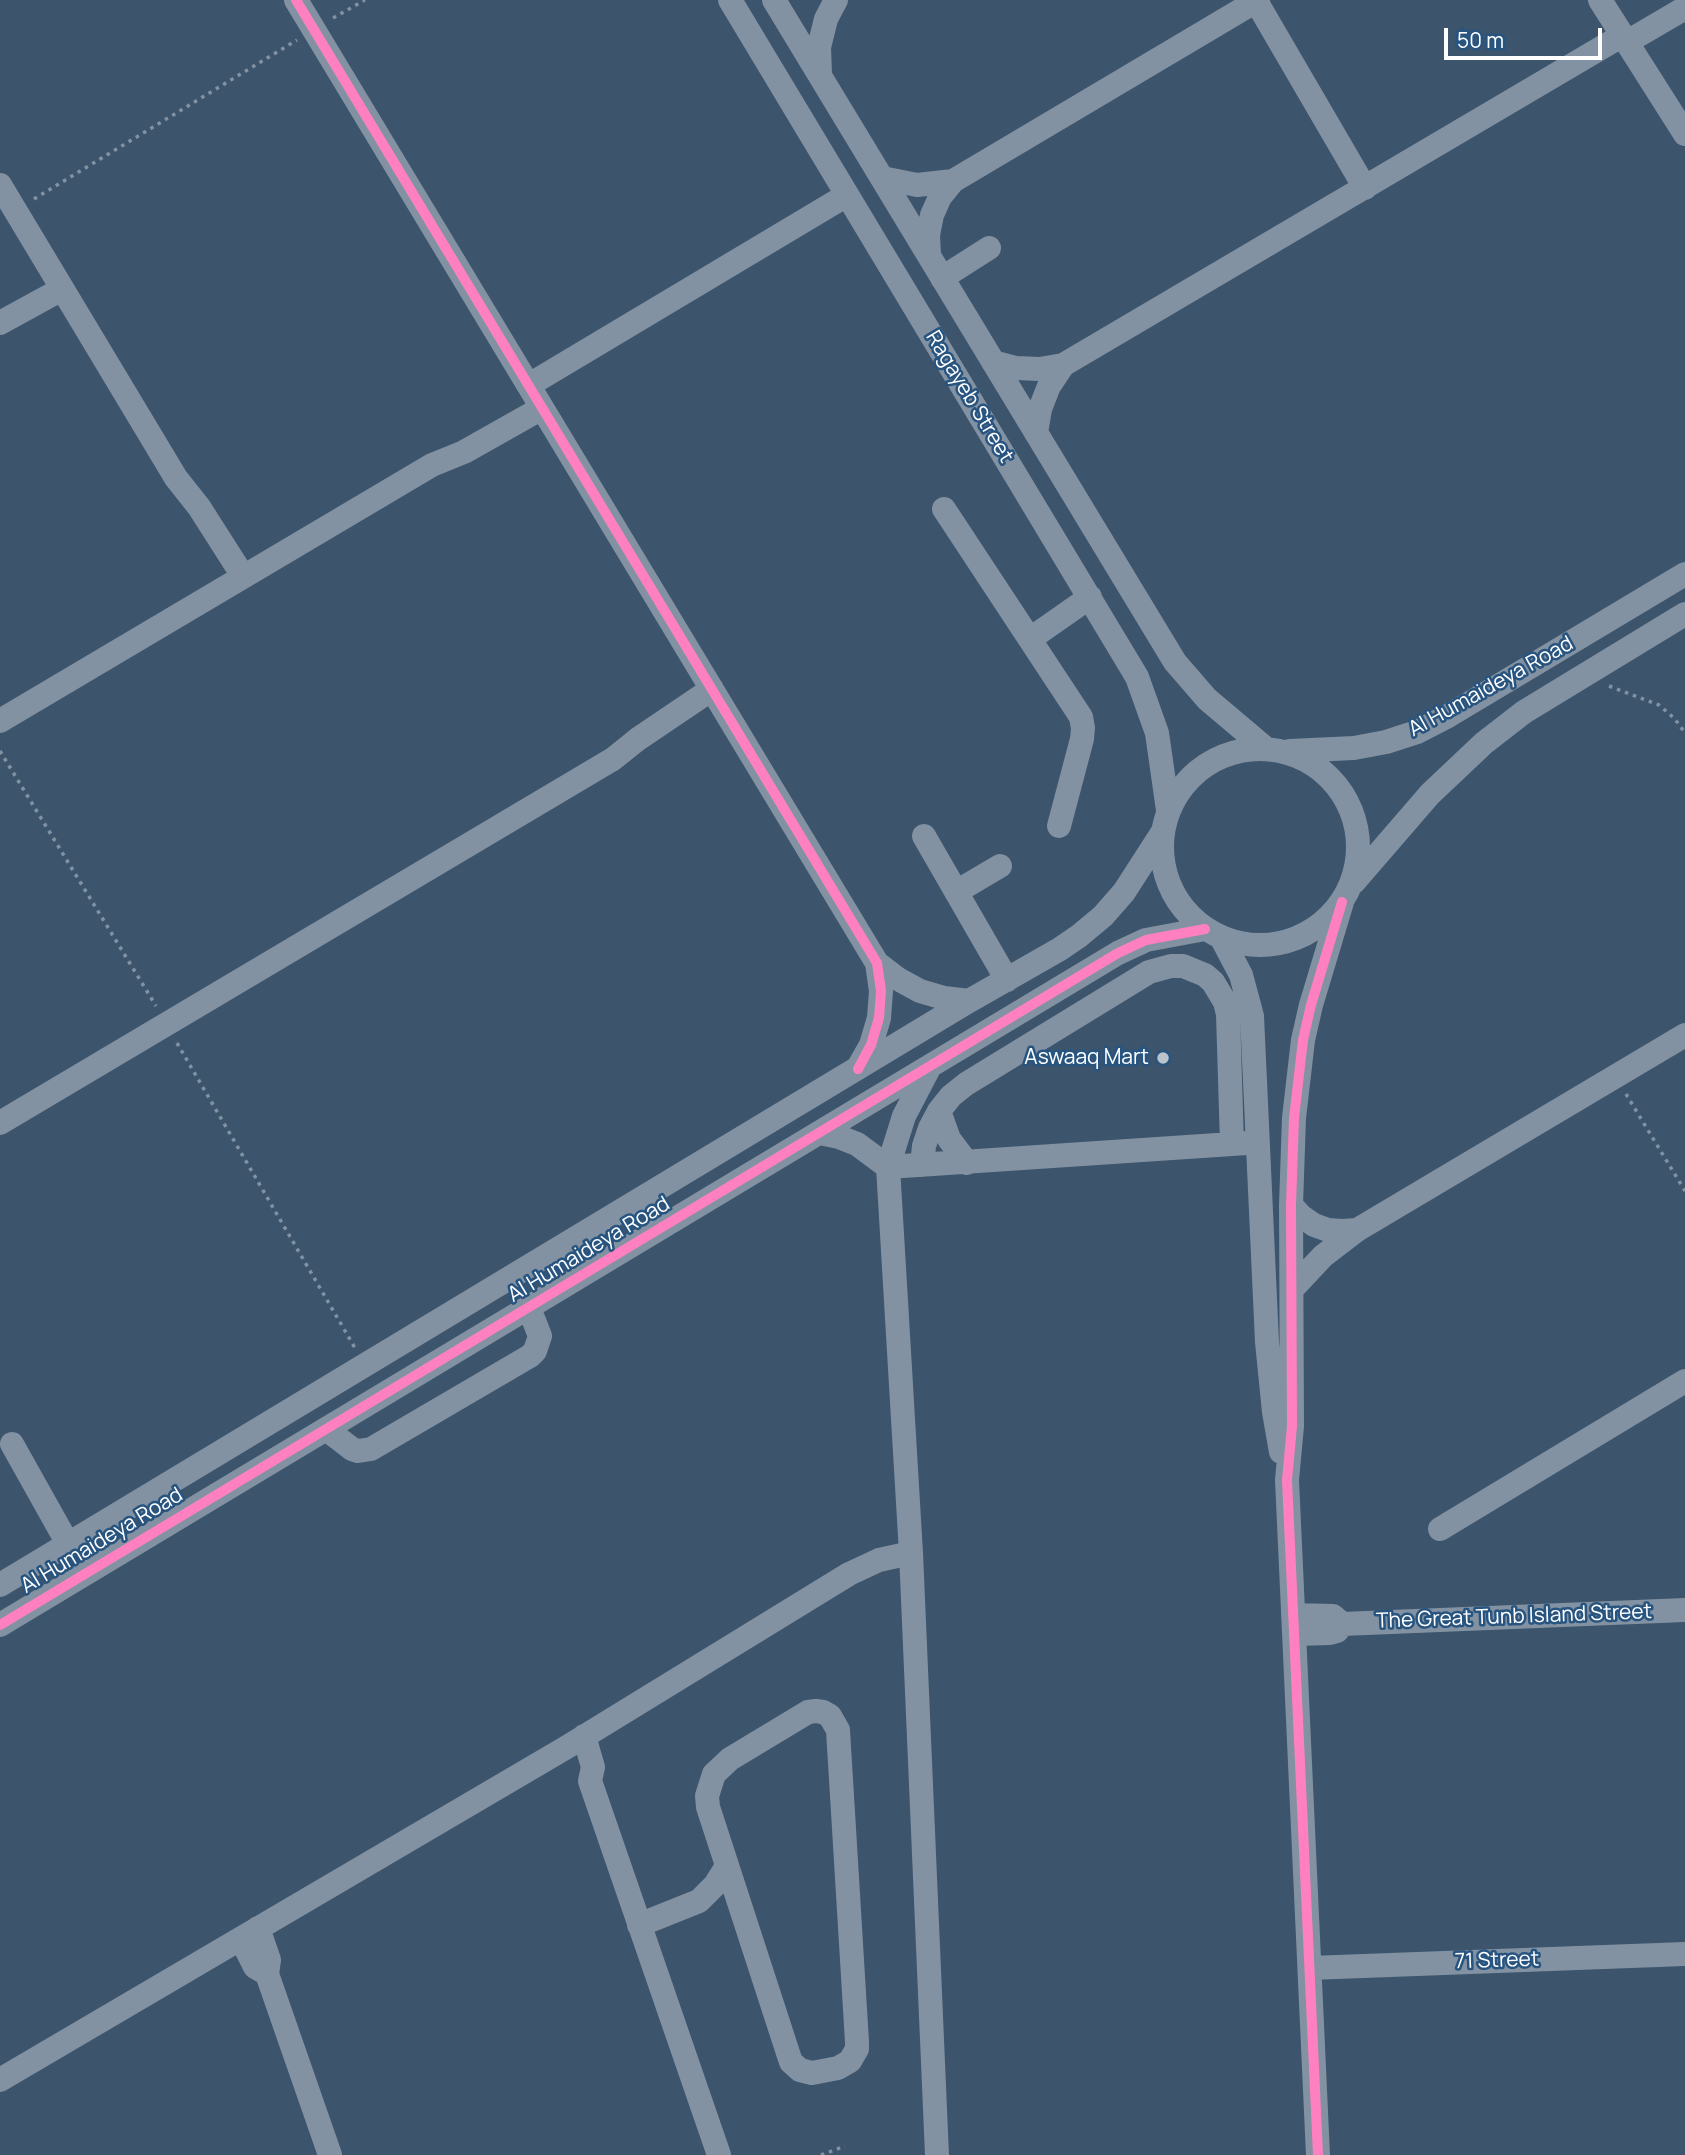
<!DOCTYPE html>
<html>
<head>
<meta charset="utf-8">
<style>
  body { margin:0 }
  #map { position:relative; width:1685px; height:2155px; overflow:hidden; background:#3c546c; font-family:Manrope,sans-serif }
  canvas { display:block }
  .scale { position:absolute; left:1444px; top:28px; width:158px; height:32px; box-sizing:border-box; border:4px solid #fff; border-top:0; padding-left:9px; font-size:21px; line-height:24px; white-space:nowrap; color:#fff; -webkit-text-stroke:5px #285480; paint-order:stroke }
</style>
</head>
<body>
<div id="map">
<canvas width="1685" height="2155"></canvas>
<div class="scale">50 m</div>
</div>
<script>
const c = document.querySelector('canvas').getContext('2d');
c.lineJoin = 'round';
function poly(rows) {
  const path = new Path2D();
  for (const r of rows) {
    if (r.length === 3) {
      path.moveTo(r[0] + r[2], r[1]);
      path.arc(r[0], r[1], r[2], 0, 2 * Math.PI);
      continue;
    }
    path.moveTo(r[0], r[1]);
    for (let i = 2; i < r.length; i += 2) path.lineTo(r[i], r[i + 1]);
  }
  return path;
}
function trace(path, color, width, dash) {
  c.strokeStyle = color;
  c.lineWidth = width;
  c.lineCap = dash ? 'butt' : 'round';
  c.setLineDash(dash || []);
  c.stroke(path);
}
function drawText(font, color, halo, rows, align = 'center') {
  c.font = font + ' Manrope,sans-serif';
  c.lineWidth = 5;
  c.setLineDash([]);
  c.textBaseline = 'middle';
  c.strokeStyle = halo;
  c.fillStyle = color;
  for (const [text, x, y, turn = 0] of rows) {
    c.save();
    c.translate(x, y);
    c.rotate((+turn || 0) * Math.PI / 180);
    c.textAlign = isNaN(turn) ? turn : align;
    if (halo) c.strokeText(text, 0, 0);
    c.fillText(text, 0, 0);
    c.restore();
  }
}
trace(poly([
  [333,18,365,0],
  [34,199,297,40],
  [1609,686,1659,705,1675,719,1685,733],
  [0,751,156,1006],
  [177,1043,355,1348],
  [1626,1094,1685,1191],
  [821,2155,845,2146]
]), '#8292a2', 3.5, [3.5, 5]);
trace(poly([
  [296,0,877,963,881,991,879,1018,871,1045,858,1068],
  [730,0,1137,677,1157,733,1168,810],
  [774,0,1175,662,1207,699,1265,748],
  [1600,0,1685,134],
  [1256,1,1365,188],
  [1627,42,1685,8],
  [820,75,819,47,826,19,836,0],
  [882,178,917,185,953,181,1258,0],
  [0,185,176,478,199,507,243,576],
  [929,255,928,235,932,215,940,197,953,181],
  [942,278,989,248],
  [0,323,62,289],
  [993,362,1016,368,1040,369,1063,365,1623,35],
  [529,385,847,195],
  [1036,433,1040,409,1049,386,1063,365],
  [944,509,1081,717,1083,728,1082,739,1059,826],
  [1030,639,1090,597],
  [0,721,432,465,464,452,542,408],
  [1260,847,98],
  [1290,751,1354,748,1386,742,1417,732,1448,716,1685,574],
  [924,836,1007,980],
  [1354,882,1430,794,1484,743,1524,712,1685,614],
  [956,892,1000,866],
  [1221,937,1241,975,1252,1016,1267,1342,1274,1412,1281,1452],
  [877,963,898,979,920,991,944,998,969,1001],
  [928,1070,904,1116,888,1167,911,1553,937,2155],
  [939,1111,949,1139,967,1163],
  [0,1123,613,759,638,739,712,689],
  [820,1133,839,1137,857,1144,888,1167,1247,1143],
  [922,1165,924,1146,930,1128,939,1111,951,1096,966,1084,1149,972,1171,966,1183,966,1205,975,1213,982,1225,1002,1228,1014,1232,1144],
  [1291,1205,1301,1216,1314,1225,1328,1230,1342,1231,1357,1230],
  [1293,1288,1323,1256,1357,1230,1685,1035],
  [326,1429,352,1449,358,1451,371,1449,530,1356,535,1351,540,1336,529,1308],
  [12,1444,68,1544],
  [1440,1529,1685,1381],
  [0,1585,969,1001,1060,949,1079,936,1103,916,1124,892,1162,833],
  [1293,1615,1333,1616,1342,1624],
  [0,1625,1118,953,1146,940,1205,929],
  [1294,1634,1330,1633,1337,1631,1342,1624,1685,1610],
  [816,1711,823,1712,830,1716,838,1730,857,2042,857,2049,850,2061,838,2068,812,2073,800,2070,791,2062,789,2056,708,1807,707,1796,714,1774,730,1759,808,1712,816,1711],
  [584,1736,593,1767,590,1781,719,2155],
  [639,1925,699,1901,715,1885,727,1866],
  [258,1928,269,1960,267,1974,330,2155],
  [241,1939,255,1967,267,1974],
  [1310,1968,1685,1954],
  [0,2080,567,1747,849,1574,879,1560,911,1553],
  [1318,2155,1287,1480,1292,1426,1291,1205,1294,1118,1303,1040,1311,1005,1342,902]
]), '#8292a2', 24);
trace(poly([
  [296,0,877,963,881,991,879,1018,871,1045,858,1069],
  [0,1625,1118,953,1146,940,1205,929],
  [1318,2155,1287,1480,1292,1426,1291,1205,1294,1118,1303,1040,1311,1005,1342,902]
]), '#ff80c0', 10);
for (const [x, y, r, color] of [
  [1163,1058,7,"#bbc3cc"]
]) {
  const dot = new Path2D();
  dot.arc(x, y, r, 0, 2 * Math.PI);
  c.fillStyle = color;
  c.fill(dot);
  trace(dot, '#285480', 2.5);
}
drawText('21px', '#fff', '#285480', [
  ["Ragayeb Street",969,397,59],
  ["Al Humaideya Road",1491,687,-29],
  ["Al Humaideya Road",589,1250,-31],
  ["Al Humaideya Road",102,1541,-31],
  ["The Great Tunb Island Street",1514,1617,-2],
  ["71 Street",1497,1961,-2]
]);
drawText('21px', '#fff', '#285480', [
  ["Aswaaq Mart",1149,1058]
], 'right');
</script>
</body>
</html>
